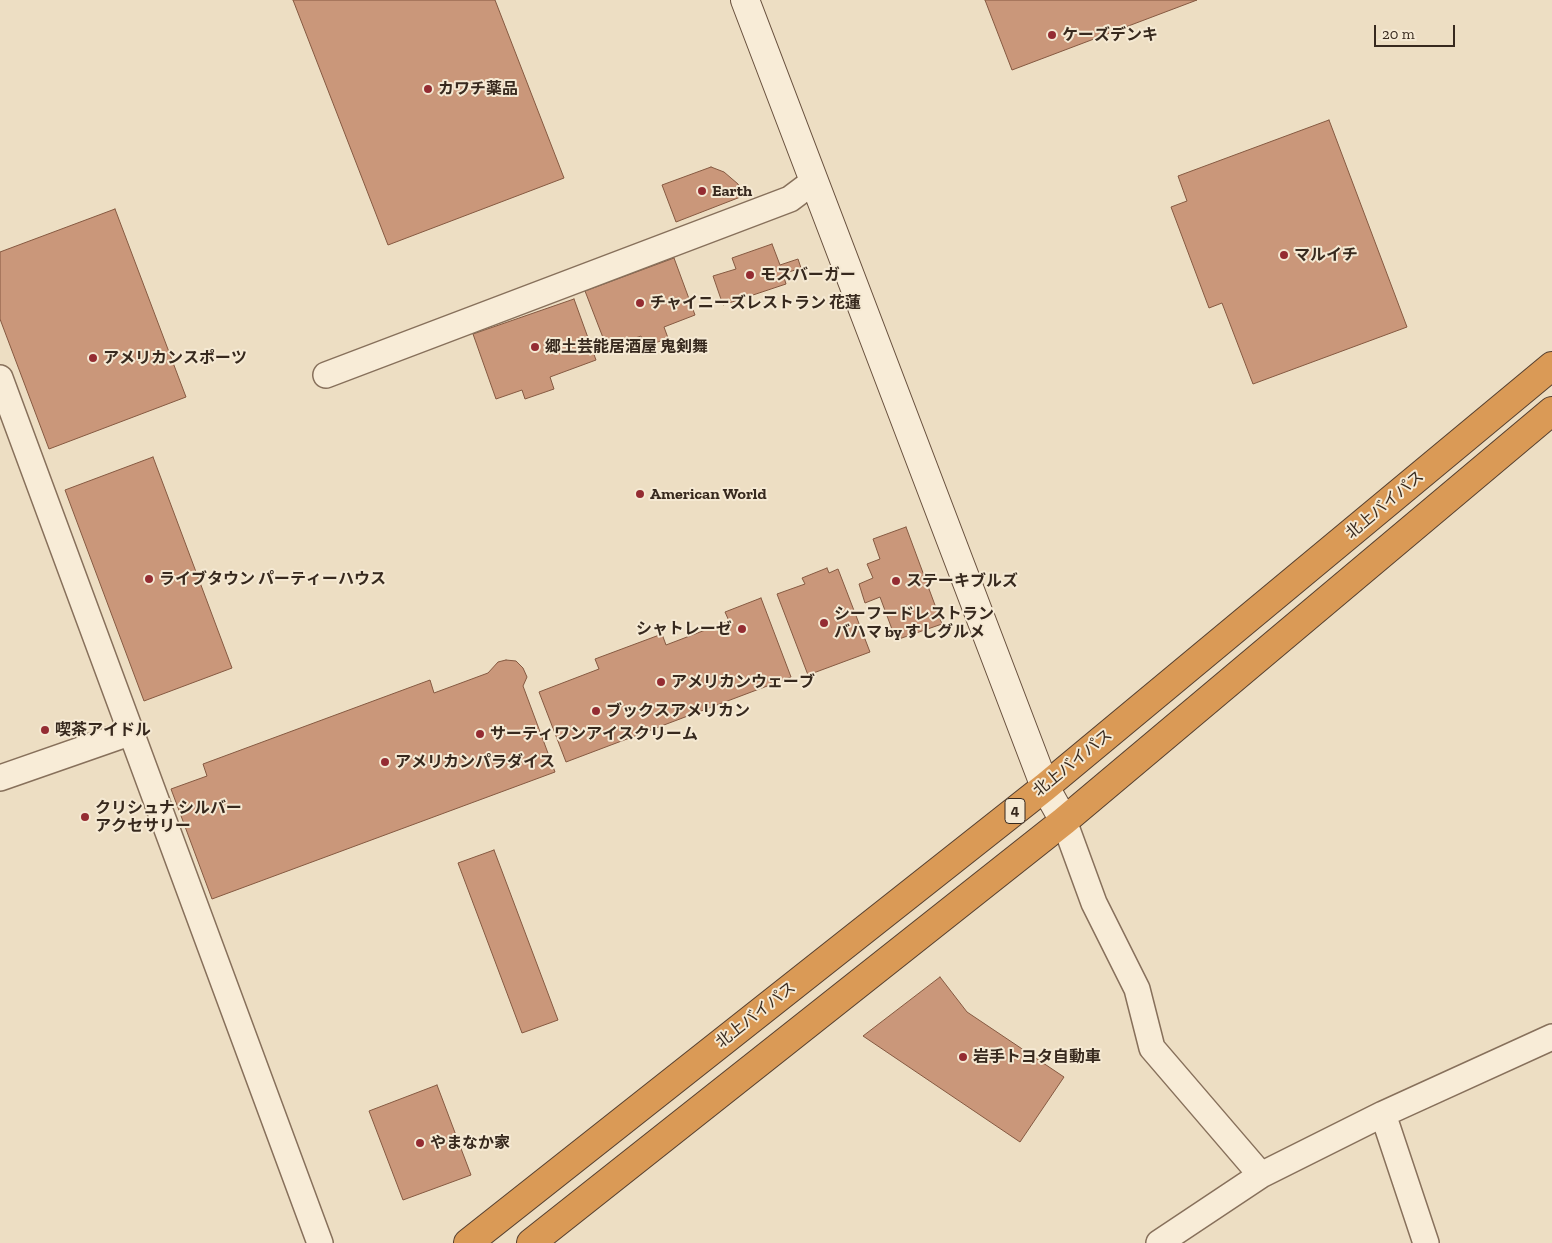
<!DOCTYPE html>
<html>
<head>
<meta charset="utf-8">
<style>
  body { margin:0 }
  #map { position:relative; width:1552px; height:1243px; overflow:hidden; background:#eddec3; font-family:"Zilla Slab",serif }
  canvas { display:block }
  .scale { position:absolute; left:1374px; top:25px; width:81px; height:22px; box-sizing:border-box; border:2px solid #37291e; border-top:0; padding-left:6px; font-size:15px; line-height:18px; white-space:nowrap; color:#37291e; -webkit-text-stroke:4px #f5e9d3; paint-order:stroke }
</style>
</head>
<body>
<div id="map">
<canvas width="1552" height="1243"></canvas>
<div class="scale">20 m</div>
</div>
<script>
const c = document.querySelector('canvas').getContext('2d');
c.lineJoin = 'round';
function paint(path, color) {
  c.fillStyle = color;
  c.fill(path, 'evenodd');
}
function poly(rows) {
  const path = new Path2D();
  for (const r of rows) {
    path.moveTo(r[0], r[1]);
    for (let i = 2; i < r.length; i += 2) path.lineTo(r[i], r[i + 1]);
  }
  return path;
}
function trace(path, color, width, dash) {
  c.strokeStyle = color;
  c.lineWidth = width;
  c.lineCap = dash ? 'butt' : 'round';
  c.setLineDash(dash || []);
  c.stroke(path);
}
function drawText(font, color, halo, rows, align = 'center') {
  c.font = font + ' "Zilla Slab","Noto Sans JP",serif';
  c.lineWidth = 4;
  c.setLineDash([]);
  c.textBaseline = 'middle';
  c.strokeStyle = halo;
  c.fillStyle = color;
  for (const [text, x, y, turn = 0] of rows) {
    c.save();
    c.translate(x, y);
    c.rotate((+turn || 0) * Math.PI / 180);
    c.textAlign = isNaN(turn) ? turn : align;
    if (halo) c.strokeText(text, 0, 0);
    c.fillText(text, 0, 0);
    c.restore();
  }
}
const building = poly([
  [293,0,495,0,564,178,388,245,293,0],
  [985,0,1197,0,1012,70,985,0],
  [1329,120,1407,327,1253,384,1222,303,1209,308,1171,207,1187,201,1178,176,1329,120],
  [711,167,724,172,738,184,743,196,676,222,662,185,711,167],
  [115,209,186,397,49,449,0,319,0,252,115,209],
  [772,244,780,265,798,259,801,268,783,274,786,284,723,305,713,276,736,269,732,258,772,244],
  [674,258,695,315,664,327,668,338,645,347,641,336,607,348,585,291,674,258],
  [574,299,596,360,550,377,554,389,525,399,522,390,496,399,473,334,574,299],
  [153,457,232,668,144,701,65,490,153,457],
  [906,527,942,624,896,640,880,597,865,603,859,584,873,578,867,564,880,559,873,539,906,527],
  [827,568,829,573,838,569,870,652,808,675,777,594,805,584,802,578,827,568],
  [761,598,791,677,566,762,539,692,599,669,595,659,662,634,666,645,729,621,725,612,761,598],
  [506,660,516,661,523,668,527,677,523,686,555,772,212,899,171,789,207,776,203,764,430,680,434,693,488,673,498,662,506,660],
  [494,850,558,1020,522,1033,458,863,494,850],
  [940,977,967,1012,1064,1077,1020,1142,863,1036,940,977],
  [437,1085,471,1175,403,1200,369,1111,437,1085]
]);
paint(building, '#ca977a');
trace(building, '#855941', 1);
const street = poly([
  [326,375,790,199,814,181],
  [0,378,320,1243],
  [0,778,132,732],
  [1064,821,1094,903,1137,989,1152,1048,1261,1175],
  [1383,1114,1426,1243],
  [1159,1243,1261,1175,1383,1114,1552,1037]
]);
const secondary = poly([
  [745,0,1045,787,1064,821]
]);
const highway = poly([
  [468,1243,1045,787,1552,366],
  [531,1243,1064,821,1552,411]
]);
trace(street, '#87705b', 28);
trace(secondary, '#69513e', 30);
trace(highway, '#553f2f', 30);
trace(street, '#f8ecd7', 25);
trace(secondary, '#f8ecd7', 28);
trace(highway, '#da9a56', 28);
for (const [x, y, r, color] of [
  [1052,35,5,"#942c32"],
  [428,89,5,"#942c32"],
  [702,191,5,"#942c32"],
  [1284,255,5,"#942c32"],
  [750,275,5,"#942c32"],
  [640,303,5,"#942c32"],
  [535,347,5,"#942c32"],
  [93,358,5,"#942c32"],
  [640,494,5,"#942c32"],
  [149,579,5,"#942c32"],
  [896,581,5,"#942c32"],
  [824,623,5,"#942c32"],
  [742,629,5,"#942c32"],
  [661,682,5,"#942c32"],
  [596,711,5,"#942c32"],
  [45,730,5,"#942c32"],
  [480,734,5,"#942c32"],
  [385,762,5,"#942c32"],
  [85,817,5,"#942c32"],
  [963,1057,5,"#942c32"],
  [420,1143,5,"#942c32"]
]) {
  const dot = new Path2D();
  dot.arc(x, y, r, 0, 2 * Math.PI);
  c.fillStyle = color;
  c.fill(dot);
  trace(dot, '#f5e9d3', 2);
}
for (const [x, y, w] of [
  [1015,811,20]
]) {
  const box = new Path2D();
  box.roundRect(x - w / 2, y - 12.5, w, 25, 4);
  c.fillStyle = '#f5e9d3';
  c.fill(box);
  trace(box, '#37291e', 1);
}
drawText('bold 15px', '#37291e', null, [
  ["4",1015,811]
]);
drawText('bold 16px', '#37291e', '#f5e9d3', [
  ["ケーズデンキ",1062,35],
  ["カワチ薬品",438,89],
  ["Earth",712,191],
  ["マルイチ",1294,255],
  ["モスバーガー",760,275],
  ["チャイニーズレストラン 花蓮",650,303],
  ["郷土芸能居酒屋 鬼剣舞",545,347],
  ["アメリカンスポーツ",103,358],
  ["American World",650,494],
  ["ライブタウン パーティーハウス",159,579],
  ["ステーキブルズ",906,581],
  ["シーフードレストラン",834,614],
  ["バハマ by すしグルメ",834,632],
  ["シャトレーゼ",732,629,"right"],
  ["アメリカンウェーブ",671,682],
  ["ブックスアメリカン",606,711],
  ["喫茶アイドル",55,730],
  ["サーティワンアイスクリーム",490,734],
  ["アメリカンパラダイス",395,762],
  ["クリシュナ シルバー",95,808],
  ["アクセサリー",95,826],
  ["岩手トヨタ自動車",973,1057],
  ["やまなか家",430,1143]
], 'left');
drawText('16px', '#37291e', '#f5e9d3', [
  ["北上バイパス",1385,505,-40],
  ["北上バイパス",1073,763,-39],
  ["北上バイパス",756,1015,-38]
]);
</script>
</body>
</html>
